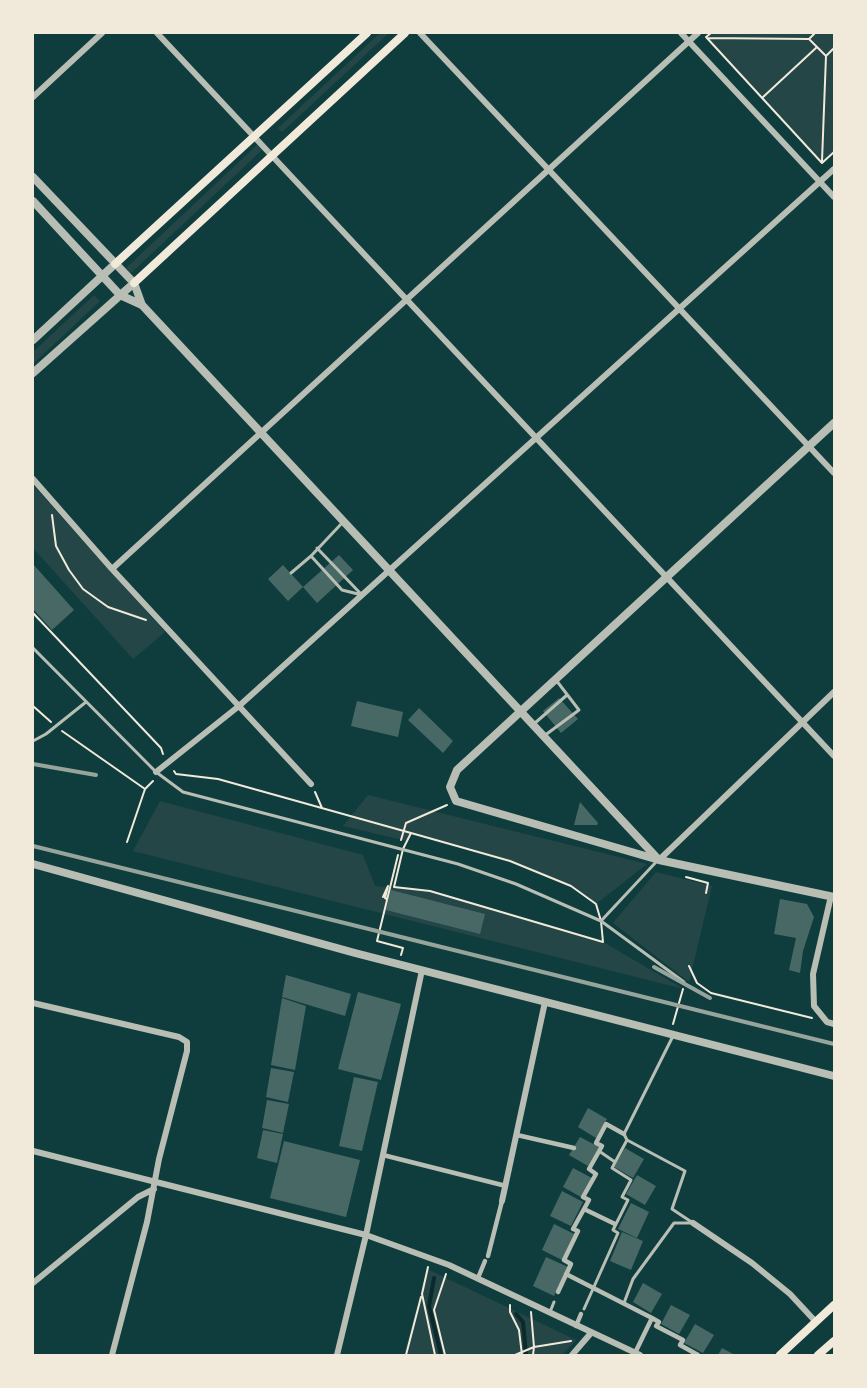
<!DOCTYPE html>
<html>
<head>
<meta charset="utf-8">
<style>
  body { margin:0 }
  #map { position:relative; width:867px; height:1388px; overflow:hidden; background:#0f3d3e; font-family:"PT Sans",sans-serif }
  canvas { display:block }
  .frame { position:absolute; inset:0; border:34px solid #f1e9da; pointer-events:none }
</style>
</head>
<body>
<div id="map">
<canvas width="867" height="1388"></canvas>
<div class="frame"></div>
</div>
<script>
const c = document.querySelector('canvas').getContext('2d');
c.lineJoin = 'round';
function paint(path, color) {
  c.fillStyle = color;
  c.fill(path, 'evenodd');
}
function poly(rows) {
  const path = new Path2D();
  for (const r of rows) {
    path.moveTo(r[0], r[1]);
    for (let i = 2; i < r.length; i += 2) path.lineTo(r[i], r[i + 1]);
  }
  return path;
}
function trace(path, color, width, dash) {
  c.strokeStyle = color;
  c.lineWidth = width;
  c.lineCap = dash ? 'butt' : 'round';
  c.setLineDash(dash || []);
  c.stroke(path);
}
paint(poly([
  [380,33,389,33,282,132,278,128],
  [711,33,834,33,834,152,822,163,706,38],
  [257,145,262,150,131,273,126,268],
  [94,295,100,301,33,364,33,352],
  [33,485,165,632,133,659,33,548],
  [368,795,647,864,596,904,571,886,512,862,411,833,407,841,343,826],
  [160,801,363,855,375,886,430,891,603,942,684,989,133,851],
  [656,872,712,886,689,982,613,923],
  [427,1269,576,1340,562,1355,404,1355]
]), '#244646');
trace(poly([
  [434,1278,429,1306,441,1355],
  [516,1314,523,1322,526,1355]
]), '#0a2a2b', 4);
paint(poly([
  [339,555,353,570,317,603,303,587],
  [33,564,74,610,52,630,33,609],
  [283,565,303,587,288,601,268,579],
  [559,698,578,719,561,733,543,711],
  [357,701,403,712,398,737,351,726],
  [419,708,453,741,443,753,408,720],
  [580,802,598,823,597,825,574,825],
  [391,890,485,914,480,934,386,910],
  [780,899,807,904,814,917,803,951,800,973,789,970,796,938,774,934],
  [286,975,351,994,345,1016,282,997],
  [358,992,401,1004,381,1080,338,1069],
  [282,998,306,1006,295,1070,271,1065],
  [271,1068,294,1072,288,1102,266,1097],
  [354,1077,378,1082,362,1151,339,1146],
  [267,1100,289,1104,283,1133,262,1128],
  [588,1108,607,1119,596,1138,578,1127],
  [263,1130,283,1134,277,1163,257,1158],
  [580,1137,599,1147,588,1166,569,1155],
  [284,1141,360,1160,346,1217,270,1198],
  [625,1148,644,1159,633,1178,614,1167],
  [573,1168,592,1178,581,1197,563,1187],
  [637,1175,656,1186,645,1205,626,1194],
  [562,1191,583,1202,571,1226,550,1216],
  [631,1203,649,1212,637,1238,618,1229],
  [554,1224,574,1234,562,1260,542,1250],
  [622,1232,643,1241,631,1270,610,1261],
  [546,1257,568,1267,554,1296,533,1286],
  [643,1283,662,1294,651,1313,633,1302],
  [671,1305,690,1315,679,1334,661,1324],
  [695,1324,714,1335,703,1353,684,1343],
  [722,1348,735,1355,718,1355]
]), '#486865');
trace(poly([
  [711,33,706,37,822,163,834,152],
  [815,33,809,39,826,56,834,48],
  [707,38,809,39],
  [762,98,817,47],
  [822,161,826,56],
  [52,515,56,546,69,570,83,589,108,607,146,620],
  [33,613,161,748,163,754],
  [33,706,51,722],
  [62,731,145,789],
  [174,771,176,774,218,779,411,833],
  [315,792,322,808],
  [411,833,510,861,571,886,596,904,601,921,603,942,430,891,394,887,403,849,411,833],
  [401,840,406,823,447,805],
  [127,842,145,789,153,781],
  [398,855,377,941,403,948,401,955],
  [686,877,708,883,706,893],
  [383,897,388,886,385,898,387,899],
  [689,966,697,983,711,993,812,1018],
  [673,1024,683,989],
  [428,1267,422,1294,435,1355],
  [510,1305,510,1312,519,1330,522,1355],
  [531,1312,534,1347,533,1355],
  [406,1355,421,1297],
  [445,1355,434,1310,446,1274],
  [515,1355,534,1347,571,1341]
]), '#f1e9da', 2);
trace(poly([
  [343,522,311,556,342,590,362,595],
  [317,548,361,594],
  [291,573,311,556],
  [33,648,156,772,183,792,458,864,516,884,601,921,684,982],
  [535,723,567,695],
  [544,736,579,710,556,680],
  [33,741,46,734,86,702],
  [601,921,657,861],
  [673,1036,624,1134,627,1140,685,1171,672,1209,693,1223],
  [599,1151,615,1162],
  [624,1303,633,1279,674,1223,691,1223],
  [584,1309,618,1233,613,1230,628,1200,622,1197,631,1180,612,1168,627,1140],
  [550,1312,554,1302]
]), '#b8beb3', 3);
trace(poly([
  [517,1135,574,1148],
  [383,1155,506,1186],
  [584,1209,615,1224],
  [488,1256,502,1201],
  [566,1274,652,1318,635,1353],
  [478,1278,485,1261],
  [558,1292,571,1264,564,1260,578,1231,573,1229,589,1200,583,1197,596,1174,589,1169,602,1146,596,1143,606,1124,624,1134],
  [652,1318,659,1322,656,1326,683,1340,680,1345,698,1355],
  [576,1326,581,1314]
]), '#b8beb3', 4.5);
trace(poly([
  [157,33,834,756],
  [420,33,834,473],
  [681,33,834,197],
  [33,97,102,33],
  [33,479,112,569,311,784],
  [112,569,698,33],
  [156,772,239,706,834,169],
  [659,860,834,692],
  [831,896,813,974,814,1006,827,1022,834,1024],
  [33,1003,179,1037,187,1042,187,1051,159,1159,147,1222,112,1355],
  [33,1151,366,1235,449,1265,640,1355],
  [502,1201,545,1002],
  [693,1223,752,1263,790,1294,816,1322],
  [33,1283,138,1197,154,1189],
  [337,1355,366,1235,422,970],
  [572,1355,591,1333]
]), '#b8beb3', 6);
trace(poly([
  [33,177,134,283,142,305,658,859],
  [33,201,120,295,142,305],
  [33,340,115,264],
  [33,373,134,283],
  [834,423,457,770,450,787,456,801,659,860,834,897],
  [33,864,355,953,834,1076]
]), '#b8beb3', 8);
trace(poly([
  [115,264,367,33],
  [134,283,405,33],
  [780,1355,834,1305],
  [818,1355,834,1341]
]), '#f1e9da', 8);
trace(poly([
  [33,764,96,775],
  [33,846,834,1044],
  [654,967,710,998]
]), '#97a49c', 4);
</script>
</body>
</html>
